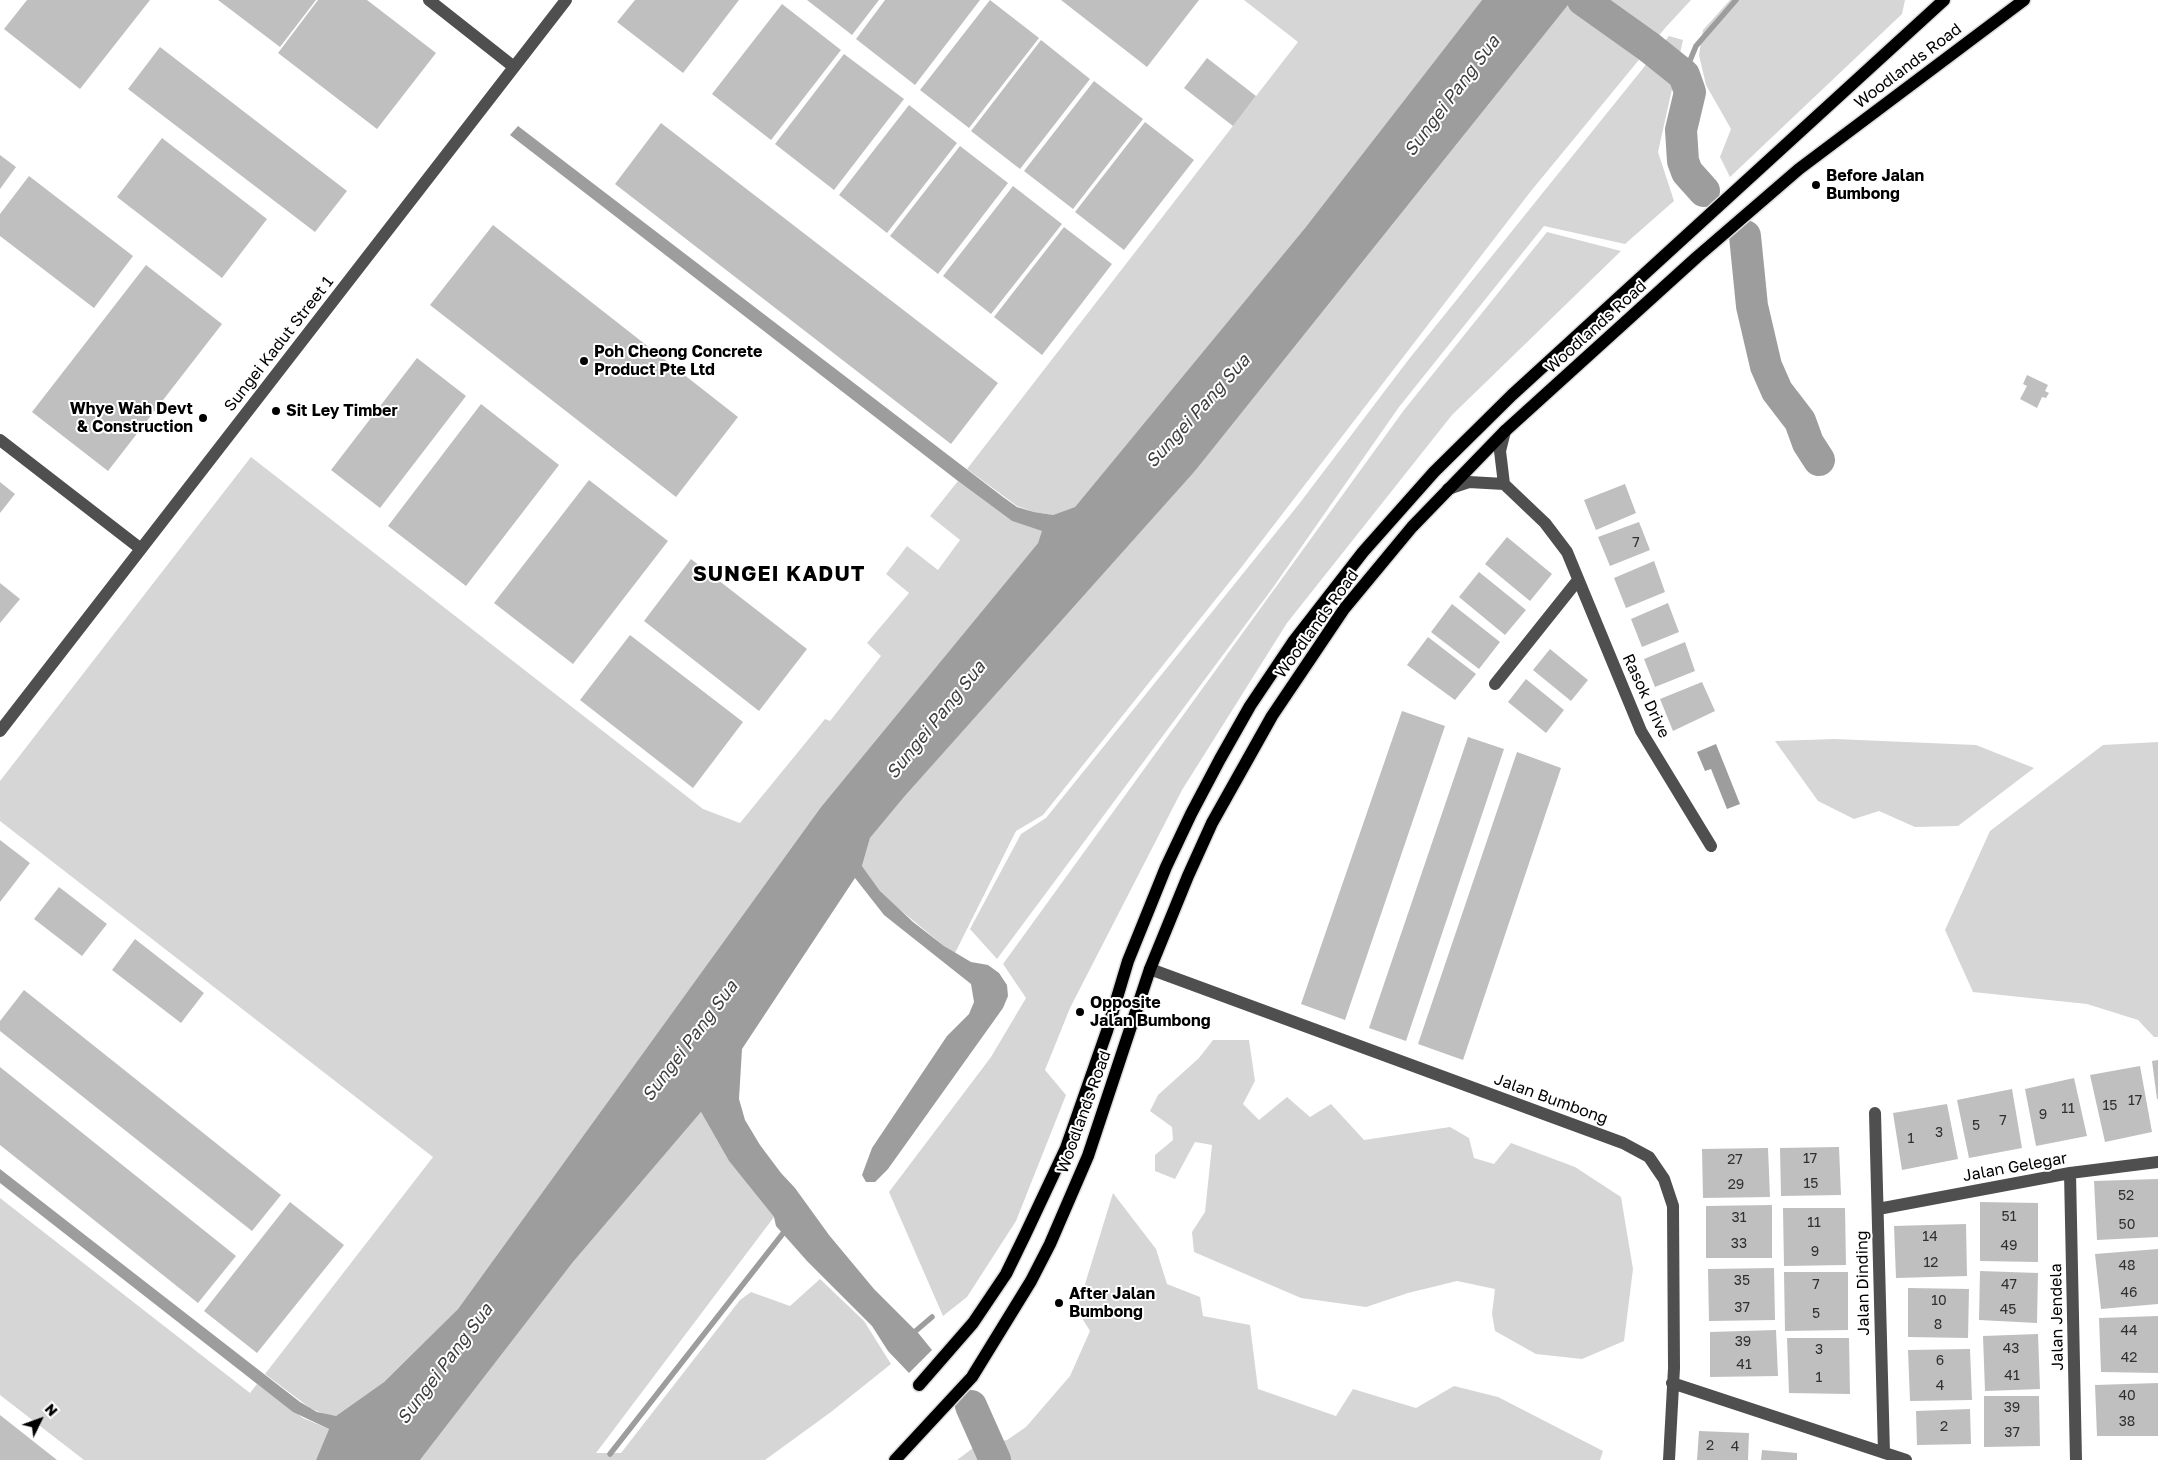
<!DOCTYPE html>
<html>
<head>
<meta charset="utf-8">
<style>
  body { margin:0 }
  #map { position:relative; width:2158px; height:1460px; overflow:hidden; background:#fff; font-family:"Golos Text",sans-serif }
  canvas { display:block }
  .north { position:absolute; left:15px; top:1395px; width:50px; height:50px; -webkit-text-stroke:4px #fff; paint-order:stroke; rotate:48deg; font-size:14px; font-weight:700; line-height:20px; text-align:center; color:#000 }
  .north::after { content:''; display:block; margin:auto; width:18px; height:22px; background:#000; clip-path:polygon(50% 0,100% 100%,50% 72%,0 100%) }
</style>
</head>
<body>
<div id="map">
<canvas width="2158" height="1460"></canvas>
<div class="north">N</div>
</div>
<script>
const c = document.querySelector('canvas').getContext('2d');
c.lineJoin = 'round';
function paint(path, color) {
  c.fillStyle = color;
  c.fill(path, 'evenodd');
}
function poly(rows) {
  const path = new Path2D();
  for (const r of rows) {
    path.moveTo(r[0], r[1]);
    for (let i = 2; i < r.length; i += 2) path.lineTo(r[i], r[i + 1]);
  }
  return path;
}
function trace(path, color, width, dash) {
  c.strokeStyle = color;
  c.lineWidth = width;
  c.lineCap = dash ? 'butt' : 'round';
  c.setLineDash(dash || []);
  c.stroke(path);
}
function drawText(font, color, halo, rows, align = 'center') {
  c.font = font + ' "Golos Text",sans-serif';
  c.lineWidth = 4;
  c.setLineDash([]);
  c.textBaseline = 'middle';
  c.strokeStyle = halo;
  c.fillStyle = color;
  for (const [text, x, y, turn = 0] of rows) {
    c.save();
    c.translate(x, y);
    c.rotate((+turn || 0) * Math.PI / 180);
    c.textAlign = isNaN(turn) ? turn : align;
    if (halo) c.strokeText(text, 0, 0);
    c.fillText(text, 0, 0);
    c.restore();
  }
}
paint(poly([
  [1244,0,1482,0,1305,228,1075,507,1053,515,1034,512,1017,506,967,469,1298,42],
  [1572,0,1691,0,1666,27,1531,191,1240,569,1043,815,1016,831,955,953,944,946,893,904,880,891,862,866,870,838,904,797,1195,471],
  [1730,0,1905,0,1902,14,1730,177,1720,157,1731,129,1706,85,1699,55,1703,30],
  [1669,36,1683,40,1658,152,1674,201,1625,244,1544,226,1399,407,1272,589,997,959,970,929,1021,834,1046,818,1299,504,1409,359],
  [1547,232,1621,251,1452,415,1287,623,1182,790,1070,1008,1045,1070,1066,1095,1016,1221,967,1297,943,1316,889,1192,991,1057,1026,998,1003,964,1404,410],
  [251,457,703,809,740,823,825,719,830,721,881,656,867,643,909,593,886,574,907,546,938,570,960,540,930,516,958,481,1012,521,1043,531,1038,543,821,807,458,1309,384,1382,336,1416,326,1415,310,1408,265,1374,433,1157,0,821,0,781],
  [1835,739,1976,745,2034,768,1958,826,1915,827,1879,811,1854,819,1818,801,1775,741],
  [2158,742,2158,1037,2154,1037,2138,1020,2087,1004,1973,992,1945,930,1990,831,2103,745],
  [1213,1040,1249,1040,1255,1081,1243,1104,1259,1120,1287,1097,1310,1117,1331,1104,1364,1140,1450,1127,1469,1138,1474,1158,1494,1164,1511,1143,1575,1167,1621,1197,1633,1269,1624,1341,1582,1359,1536,1354,1495,1331,1492,1314,1495,1289,1457,1281,1408,1293,1366,1307,1301,1298,1194,1252,1192,1232,1205,1212,1212,1145,1195,1142,1175,1179,1155,1171,1155,1155,1173,1140,1172,1127,1150,1111,1158,1095,1199,1058],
  [701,1112,729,1161,774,1217,596,1453,621,1453,740,1300,751,1292,790,1306,820,1279,864,1321,891,1364,831,1412,765,1460,420,1460,573,1262],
  [1113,1193,1156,1249,1167,1284,1200,1297,1203,1316,1250,1325,1258,1389,1336,1416,1353,1389,1416,1408,1454,1386,1498,1397,1603,1451,1600,1460,957,1460,977,1445,1007,1440,1026,1427,1070,1376,1090,1331,1077,1310],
  [0,1198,250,1393,257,1384,303,1418,329,1429,316,1460,84,1460,0,1395]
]), '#d6d6d6');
paint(poly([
  [1482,0,1572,0,1195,471,904,797,870,838,862,866,880,891,913,922,944,946,971,962,988,965,999,973,1007,985,1008,996,1003,1008,888,1169,875,1182,866,1182,862,1175,872,1148,947,1036,969,1014,974,1002,971,984,884,915,855,878,742,1049,739,1099,745,1120,760,1145,781,1173,795,1188,829,1235,874,1289,919,1334,932,1350,909,1373,888,1351,872,1326,807,1261,776,1226,774,1217,729,1161,701,1112,573,1262,420,1460,316,1460,329,1429,293,1412,0,1183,0,1169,300,1402,317,1412,336,1416,384,1382,458,1309,821,807,1038,543,1042,531,1012,521,958,481,510,135,518,126,1003,497,1017,507,1034,512,1053,515,1075,507,1305,228],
  [1716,744,1740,804,1727,809,1711,769,1705,771,1697,752]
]), '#9d9d9d');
trace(poly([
  [1684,75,1696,46,1736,0],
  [911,1335,932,1317],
  [610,1454,788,1227]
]), '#9d9d9d', 5.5);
trace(poly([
  [1583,0,1649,47,1684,75,1690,92,1681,130,1683,161,1687,172,1704,191],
  [1745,236,1752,306,1766,366,1777,391,1800,421,1808,443,1819,460],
  [971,1406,995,1460]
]), '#9d9d9d', 32);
paint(poly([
  [27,0,150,0,80,89,4,29],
  [218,0,316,0,280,47],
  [318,0,367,0,436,53,377,129,278,53],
  [635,0,739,0,683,73,617,22],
  [807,0,879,0,852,35],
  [885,0,980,0,915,85,856,39],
  [990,0,1039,38,969,128,920,90],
  [1061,0,1199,0,1147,67],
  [782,4,841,50,771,140,712,94],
  [1041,40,1090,79,1020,169,971,131],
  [160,47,347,191,315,232,128,89],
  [844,54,904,99,834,190,775,144],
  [1207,58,1256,96,1233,126,1184,88],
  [1094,81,1143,119,1073,209,1024,171],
  [909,105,957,143,887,233,839,195],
  [1145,122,1194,160,1124,250,1075,212],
  [661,123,998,383,951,444,615,184],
  [162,138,267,219,222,278,117,197],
  [960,146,1008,183,938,274,890,236],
  [0,155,16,167,0,189],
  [29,176,133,256,94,308,0,236,0,214],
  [1013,186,1062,224,991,314,943,276],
  [493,225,738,417,676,497,430,305],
  [1064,227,1112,264,1042,355,994,317],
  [146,265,222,324,108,471,32,412],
  [417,358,466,396,380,508,331,470],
  [2027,375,2048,385,2045,391,2049,393,2046,398,2042,397,2037,408,2020,399,2027,386,2023,384],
  [481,404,559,465,466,586,388,526],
  [589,480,668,541,573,664,494,603],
  [0,482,15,494,0,513],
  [1625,484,1636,513,1596,530,1584,500],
  [1639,522,1650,550,1610,566,1598,537],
  [1507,537,1552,574,1530,601,1485,564],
  [691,559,807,649,759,711,644,621],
  [1654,561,1665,592,1626,608,1614,578],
  [1479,572,1526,610,1505,635,1459,597],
  [0,583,20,599,0,623],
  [1668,603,1679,632,1642,647,1631,619],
  [1452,604,1500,642,1479,669,1431,632],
  [630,635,743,722,693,788,580,700],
  [1428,637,1476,674,1455,700,1407,665],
  [1685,642,1695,671,1655,687,1644,659],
  [1550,649,1588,680,1571,701,1533,670],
  [1526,679,1564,710,1546,733,1508,702],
  [1702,682,1715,711,1673,731,1660,699],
  [1402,711,1445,726,1345,1020,1301,1004],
  [1468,737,1504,749,1406,1041,1369,1028],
  [1517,752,1561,768,1463,1060,1418,1044],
  [0,840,30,863,0,902],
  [59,887,107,924,82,956,34,919],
  [135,939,204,993,181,1023,112,970],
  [24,990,281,1195,252,1231,0,1031,0,1021],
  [2158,1060,2158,1099,2157,1099,2152,1061],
  [2140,1066,2152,1132,2105,1142,2090,1075],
  [0,1067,236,1256,198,1303,0,1145],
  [2074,1078,2087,1136,2036,1146,2025,1089],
  [2012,1089,2022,1148,1969,1158,1957,1100],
  [1947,1104,1958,1159,1902,1170,1893,1113],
  [1839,1147,1841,1195,1781,1196,1780,1148],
  [1768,1148,1770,1197,1703,1198,1702,1149],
  [2158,1179,2158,1237,2097,1240,2094,1181],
  [290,1202,344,1245,257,1353,204,1311],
  [1980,1202,2038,1203,2038,1262,1980,1261],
  [1772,1205,1772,1258,1706,1258,1706,1206],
  [1783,1208,1845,1208,1846,1265,1784,1266],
  [1966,1224,1967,1276,1896,1278,1894,1226],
  [2158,1249,2158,1304,2101,1309,2095,1254],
  [1774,1268,1775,1320,1709,1321,1708,1269],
  [1980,1271,2038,1273,2037,1323,1979,1320],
  [1784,1272,1848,1272,1848,1330,1785,1331],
  [1908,1288,1969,1289,1968,1338,1908,1337],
  [2158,1316,2158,1373,2101,1372,2099,1318],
  [1776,1330,1778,1376,1710,1377,1710,1332],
  [2038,1334,2040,1389,1985,1391,1983,1336],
  [1787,1338,1849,1338,1850,1394,1789,1393],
  [1970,1349,1972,1400,1910,1401,1908,1350],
  [2158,1383,2158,1436,2097,1436,2095,1385],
  [1984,1396,2039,1396,2040,1446,1984,1447],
  [1970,1409,1971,1444,1917,1445,1916,1411],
  [0,1415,57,1460,0,1460],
  [1699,1431,1749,1433,1748,1460,1697,1460],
  [1762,1450,1797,1453,1797,1460,1761,1460]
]), '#bfbfbf');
const major = poly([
  [919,1385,973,1323,1006,1274,1025,1235,1066,1148,1107,1031,1128,961,1166,867,1191,814,1220,759,1250,706,1293,642,1363,552,1434,472,1512,395,1944,0],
  [895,1460,972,1377,1031,1281,1050,1244,1088,1156,1150,969,1188,876,1212,823,1272,716,1344,609,1412,527,1505,431,1697,257,1799,169,2024,0]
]);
trace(major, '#dbdbdb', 15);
trace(poly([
  [429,0,514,67],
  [0,440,141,549],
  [1504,484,1545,523,1567,552,1641,731,1711,846],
  [1504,484,1500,451,1505,431],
  [1448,489,1469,482,1504,484],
  [1495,684,1578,580],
  [0,731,566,0],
  [1150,969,1623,1143,1649,1157,1664,1179,1673,1206,1674,1368,1669,1460],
  [1875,1113,1884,1453],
  [2070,1173,2076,1460],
  [1878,1209,2070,1173,2158,1162],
  [1672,1383,1906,1460]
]), '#4f4f4f', 12);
trace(major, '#000', 12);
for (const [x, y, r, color] of [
  [1816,185,5,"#000"],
  [584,361,5,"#000"],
  [276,411,5,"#000"],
  [203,418,5,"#000"],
  [1080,1012,5,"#000"],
  [1059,1303,5,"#000"]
]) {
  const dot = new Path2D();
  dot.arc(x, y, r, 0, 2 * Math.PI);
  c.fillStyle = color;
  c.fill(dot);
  trace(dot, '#fff', 2);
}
drawText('14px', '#303030', null, [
  ["7",1636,543],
  ["17",2135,1101],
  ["15",2110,1106],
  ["11",2068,1109],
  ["9",2043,1115],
  ["7",2003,1121],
  ["5",1976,1126],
  ["3",1939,1133],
  ["1",1911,1139],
  ["17",1810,1159],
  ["27",1735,1160],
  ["15",1811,1184],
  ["29",1736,1185],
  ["52",2126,1196],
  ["51",2009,1217],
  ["31",1739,1218],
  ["11",1814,1223],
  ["50",2127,1225],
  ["14",1930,1237],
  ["33",1739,1244],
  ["49",2009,1246],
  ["9",1815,1252],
  ["12",1931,1263],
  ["48",2127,1266],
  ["35",1742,1281],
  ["7",1816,1285],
  ["47",2009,1285],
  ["46",2129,1293],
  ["10",1939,1301],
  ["37",1742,1308],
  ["45",2008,1310],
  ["5",1816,1314],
  ["8",1938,1325],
  ["44",2129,1331],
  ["39",1743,1342],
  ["43",2011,1349],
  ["3",1819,1350],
  ["42",2129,1358],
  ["6",1940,1361],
  ["41",1744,1365],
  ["41",2012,1376],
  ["1",1819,1378],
  ["4",1940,1386],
  ["40",2127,1396],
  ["39",2012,1408],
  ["38",2127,1422],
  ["2",1944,1427],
  ["37",2012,1433],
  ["2",1710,1446],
  ["4",1735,1447]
]);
drawText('16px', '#000', '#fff', [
  ["Woodlands Road",1908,66,-37],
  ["Woodlands Road",1596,327,-42],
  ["Sungei Kadut Street 1",279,344,-52],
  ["Woodlands Road",1317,624,-54],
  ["Rasok Drive",1646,696,65],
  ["Jalan Bumbong",1551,1099,20],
  ["Woodlands Road",1084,1112,-70],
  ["Jalan Gelegar",2015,1167,-10],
  ["Jalan Dinding",1863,1283,-91],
  ["Jalan Jendela",2057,1317,-91]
]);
drawText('bold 16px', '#000', '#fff', [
  ["Before Jalan",1826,176],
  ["Bumbong",1826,194],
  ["Poh Cheong Concrete",594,352],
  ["Product Pte Ltd",594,370],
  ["Whye Wah Devt",193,409,"right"],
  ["& Construction",193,427,"right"],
  ["Sit Ley Timber",286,411],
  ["Opposite",1090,1003],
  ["Jalan Bumbong",1090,1021],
  ["After Jalan",1069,1294],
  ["Bumbong",1069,1312]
], 'left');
drawText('italic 18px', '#3e3e3e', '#fff', [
  ["Sungei Pang Sua",1452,96,-53],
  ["Sungei Pang Sua",1198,411,-48],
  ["Sungei Pang Sua",936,720,-51],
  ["Sungei Pang Sua",690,1041,-53],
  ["Sungei Pang Sua",445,1364,-53]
]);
c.letterSpacing = '1px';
drawText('bold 21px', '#000', '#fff', [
  ["SUNGEI KADUT",779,574]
]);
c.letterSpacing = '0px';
</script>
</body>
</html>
